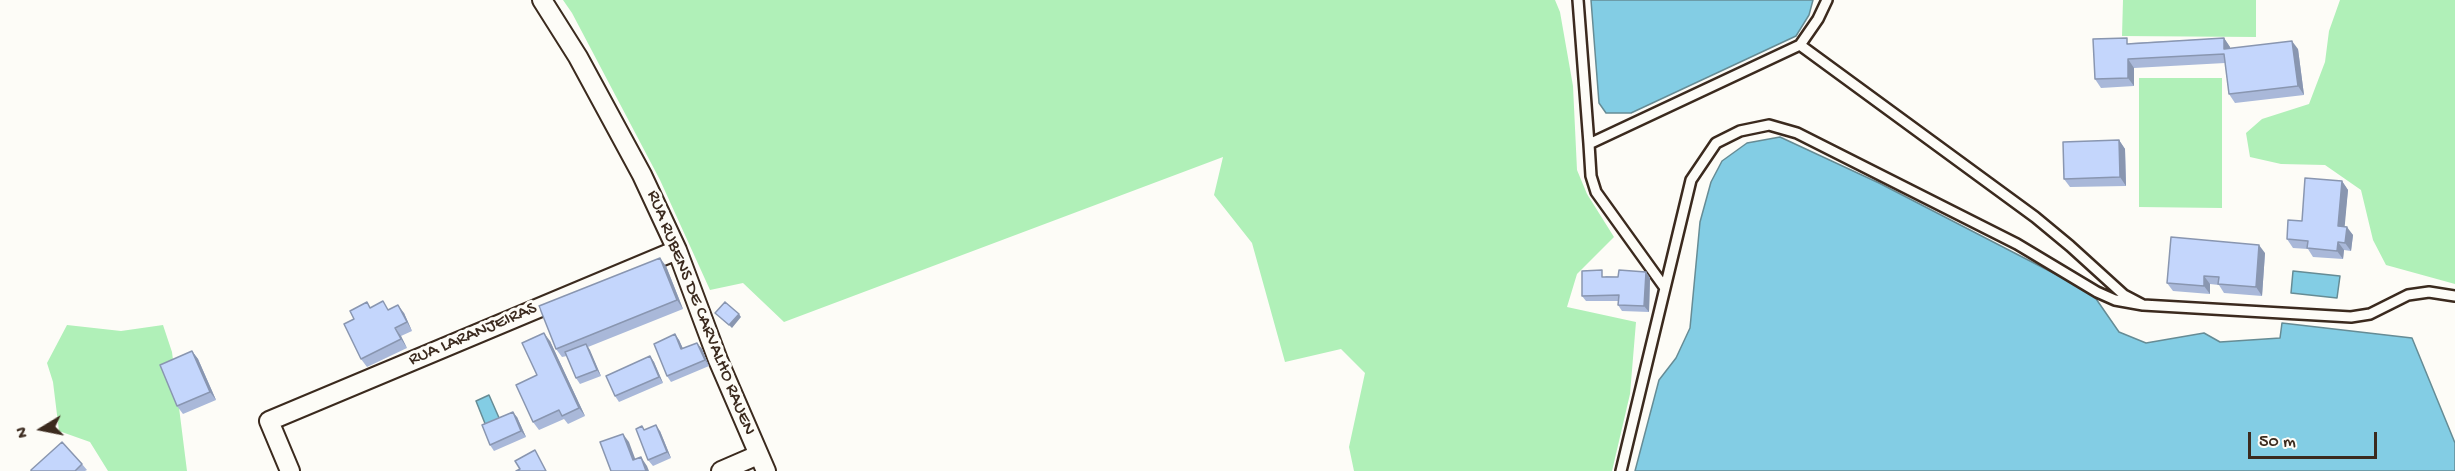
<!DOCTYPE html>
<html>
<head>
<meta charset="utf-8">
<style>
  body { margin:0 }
  #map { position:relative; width:2455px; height:471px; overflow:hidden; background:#fdfcf7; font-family:"Gochi Hand",sans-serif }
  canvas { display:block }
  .north { position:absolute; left:12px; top:399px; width:60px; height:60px; -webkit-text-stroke:4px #fdfcf7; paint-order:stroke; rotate:260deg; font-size:16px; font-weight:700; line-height:24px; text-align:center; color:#3b2a1e }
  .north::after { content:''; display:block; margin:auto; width:21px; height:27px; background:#3b2a1e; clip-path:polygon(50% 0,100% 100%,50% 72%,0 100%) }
  .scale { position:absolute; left:2248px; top:432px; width:129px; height:27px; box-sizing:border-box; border:3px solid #3b2a1e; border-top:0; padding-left:8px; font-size:18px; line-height:21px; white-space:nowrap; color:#3b2a1e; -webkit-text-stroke:4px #fdfcf7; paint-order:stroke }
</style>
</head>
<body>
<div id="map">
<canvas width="2455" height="471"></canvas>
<div class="north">N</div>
<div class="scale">50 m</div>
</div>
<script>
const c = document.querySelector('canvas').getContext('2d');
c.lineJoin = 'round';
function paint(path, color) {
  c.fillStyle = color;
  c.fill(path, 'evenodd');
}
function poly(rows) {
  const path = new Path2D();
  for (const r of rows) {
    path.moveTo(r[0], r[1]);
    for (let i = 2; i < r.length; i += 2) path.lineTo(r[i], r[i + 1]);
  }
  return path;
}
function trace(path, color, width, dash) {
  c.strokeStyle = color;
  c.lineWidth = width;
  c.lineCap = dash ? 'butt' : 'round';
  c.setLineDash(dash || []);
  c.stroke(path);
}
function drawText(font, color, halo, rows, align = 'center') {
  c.font = font + ' "Gochi Hand",sans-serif';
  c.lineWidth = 6;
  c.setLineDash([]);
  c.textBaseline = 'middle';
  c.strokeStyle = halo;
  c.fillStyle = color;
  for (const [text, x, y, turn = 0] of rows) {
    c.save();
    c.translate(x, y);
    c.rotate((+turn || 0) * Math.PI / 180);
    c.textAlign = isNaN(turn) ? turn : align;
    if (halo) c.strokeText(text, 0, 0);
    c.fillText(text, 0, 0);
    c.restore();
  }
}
paint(poly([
  [563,0,1555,0,1560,12,1573,86,1577,170,1587,194,1614,237,1577,274,1567,307,1636,322,1630,394,1612,471,1354,471,1349,447,1365,373,1341,349,1285,362,1252,243,1214,195,1223,157,784,322,743,283,710,290,660,180,572,13],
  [2123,0,2256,0,2256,37,2122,36],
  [2340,0,2455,0,2455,284,2386,265,2373,240,2361,190,2325,165,2281,164,2250,157,2246,133,2262,119,2309,104,2325,62,2329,31],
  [2139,78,2222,78,2222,208,2139,207],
  [67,325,121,331,163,325,172,352,187,471,108,471,90,442,59,431,53,382,47,363]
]), '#b0f0b8');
const water = poly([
  [1591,0,1813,0,1809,15,1796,36,1631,113,1606,113,1599,103,1591,0],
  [1780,137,1879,183,2092,293,2119,332,2146,343,2204,333,2220,342,2280,338,2282,323,2412,338,2455,443,2455,471,1635,471,1659,380,1676,358,1690,328,1700,222,1711,182,1722,161,1747,143,1780,137],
  [2293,271,2340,276,2337,298,2291,293,2293,271],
  [489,395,500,420,486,426,476,401,489,395]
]);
paint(water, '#83cde4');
trace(water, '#668c95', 1.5);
const service = poly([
  [1578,0,1589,144,1800,45,1818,19,1827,0],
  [1800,45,2035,217,2070,246,2124,295,2143,305,2351,317,2370,314,2408,295,2429,292,2455,296],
  [1589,144,1591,176,1596,192,1665,288],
  [1621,471,1691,180,1716,143,1740,131,1769,125,1797,133,2017,244,2097,292,2115,300,2143,305]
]);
const minor = poly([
  [542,0,578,57,642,175,677,250,718,360,766,471],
  [290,471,269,421,677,250],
  [721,471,758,455]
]);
trace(service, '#3b2a1e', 14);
trace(minor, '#3b2a1e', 22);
trace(service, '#fdfcf7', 9);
trace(minor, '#fdfcf7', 18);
paint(poly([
  [2224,38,2230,47,2230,48,2298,49,2304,95,2235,103,2229,94,2225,63,2134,68,2134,86,2101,88,2095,79,2131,43],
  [2119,140,2125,149,2126,186,2070,187,2064,179],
  [2342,181,2348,190,2344,226,2353,235,2351,251,2344,250,2343,259,2313,257,2308,249,2293,248,2287,239],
  [2265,253,2262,296,2224,293,2219,285,2210,284,2210,294,2173,291,2167,283],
  [666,266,683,309,588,347,601,376,580,384,576,378,567,356,562,357,556,349],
  [1646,272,1650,278,1649,312,1622,311,1618,305,1618,301,1586,301,1582,296,1606,276,1618,277],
  [367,302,371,308,389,309,404,313,412,331,401,336,407,348,367,367,361,359,354,319],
  [675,334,679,340,683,349,697,343,702,349,709,366,671,382,667,376],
  [550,341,585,416,568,424,564,419,539,430,533,422,537,375],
  [192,351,198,359,216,400,183,414,177,406],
  [650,356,654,362,663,383,619,402,615,396],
  [517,417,526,437,494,451,490,445],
  [645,430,660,431,671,458,653,466,648,460],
  [82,464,87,470,85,471,31,471]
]), '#a9b8d9');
paint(poly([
  [2224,38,2230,47,2230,57,2224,49],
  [2292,41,2298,49,2304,95,2298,86],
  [2128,59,2134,68,2134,86,2128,78],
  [2119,140,2125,149,2126,186,2120,177],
  [2342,181,2348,190,2344,234,2338,226],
  [2347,227,2353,235,2351,251,2345,243],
  [2338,242,2344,250,2343,259,2337,251],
  [2259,245,2265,253,2262,296,2256,287],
  [660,258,666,266,683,309,677,300],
  [1646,272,1650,278,1649,312,1644,306],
  [2204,276,2210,284,2210,294,2204,286],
  [398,305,404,313,412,331,407,322],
  [739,314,741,317,732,328,729,325],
  [395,328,401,336,407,348,401,339],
  [544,333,550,341,585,416,579,408],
  [675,334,679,340,686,355,681,349],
  [697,343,702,349,709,366,705,360],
  [586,344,590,350,601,376,597,370],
  [192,351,198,359,216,400,210,392],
  [650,356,654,362,663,383,659,377],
  [513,412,517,417,526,437,521,431],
  [656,425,660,431,671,458,667,452],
  [623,434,629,442,639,469,633,460],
  [641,457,647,466,649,471,646,471]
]), '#8996b0');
const building = poly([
  [2127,38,2127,44,2224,38,2224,49,2292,41,2298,86,2229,94,2224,54,2128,59,2128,78,2095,79,2093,39,2127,38],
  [2119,140,2120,177,2064,179,2063,142,2119,140],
  [2305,178,2342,181,2338,226,2347,227,2345,243,2338,242,2337,251,2307,248,2308,241,2287,239,2288,220,2302,221,2305,178],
  [2171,237,2259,245,2256,287,2218,284,2219,277,2204,276,2204,286,2167,283,2171,237],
  [660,258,677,300,556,349,539,306,660,258],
  [1602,270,1602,277,1618,277,1619,270,1646,272,1644,306,1618,305,1619,295,1582,296,1582,271,1602,270],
  [383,301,388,310,398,305,407,322,395,328,401,339,361,359,344,324,354,319,350,311,367,302,370,308,383,301],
  [725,302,739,314,729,325,715,313,725,302],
  [544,333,579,408,562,416,559,410,533,422,516,385,537,375,522,343,544,333],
  [675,334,681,349,697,343,705,360,667,376,654,344,675,334],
  [586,344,597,370,576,378,565,352,586,344],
  [192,351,210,392,177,406,160,365,192,351],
  [650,356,659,377,615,396,606,376,650,356],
  [513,412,521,431,490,445,482,425,513,412],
  [656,425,667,452,648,460,636,429,642,426,644,430,656,425],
  [623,434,633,460,641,457,646,471,611,471,600,442,623,434],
  [62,442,82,464,75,471,31,471,31,470,62,442],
  [535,450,546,471,516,471,520,469,515,461,535,450]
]);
paint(building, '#c4d6fc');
trace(building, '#8996b0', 1.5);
drawText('18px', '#3b2a1e', '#fdfcf7', [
  ["RUA RUBENS DE CARVALHO RAUEN",700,313,68],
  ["RUA LARANJEIRAS",473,335,-23]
]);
</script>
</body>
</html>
